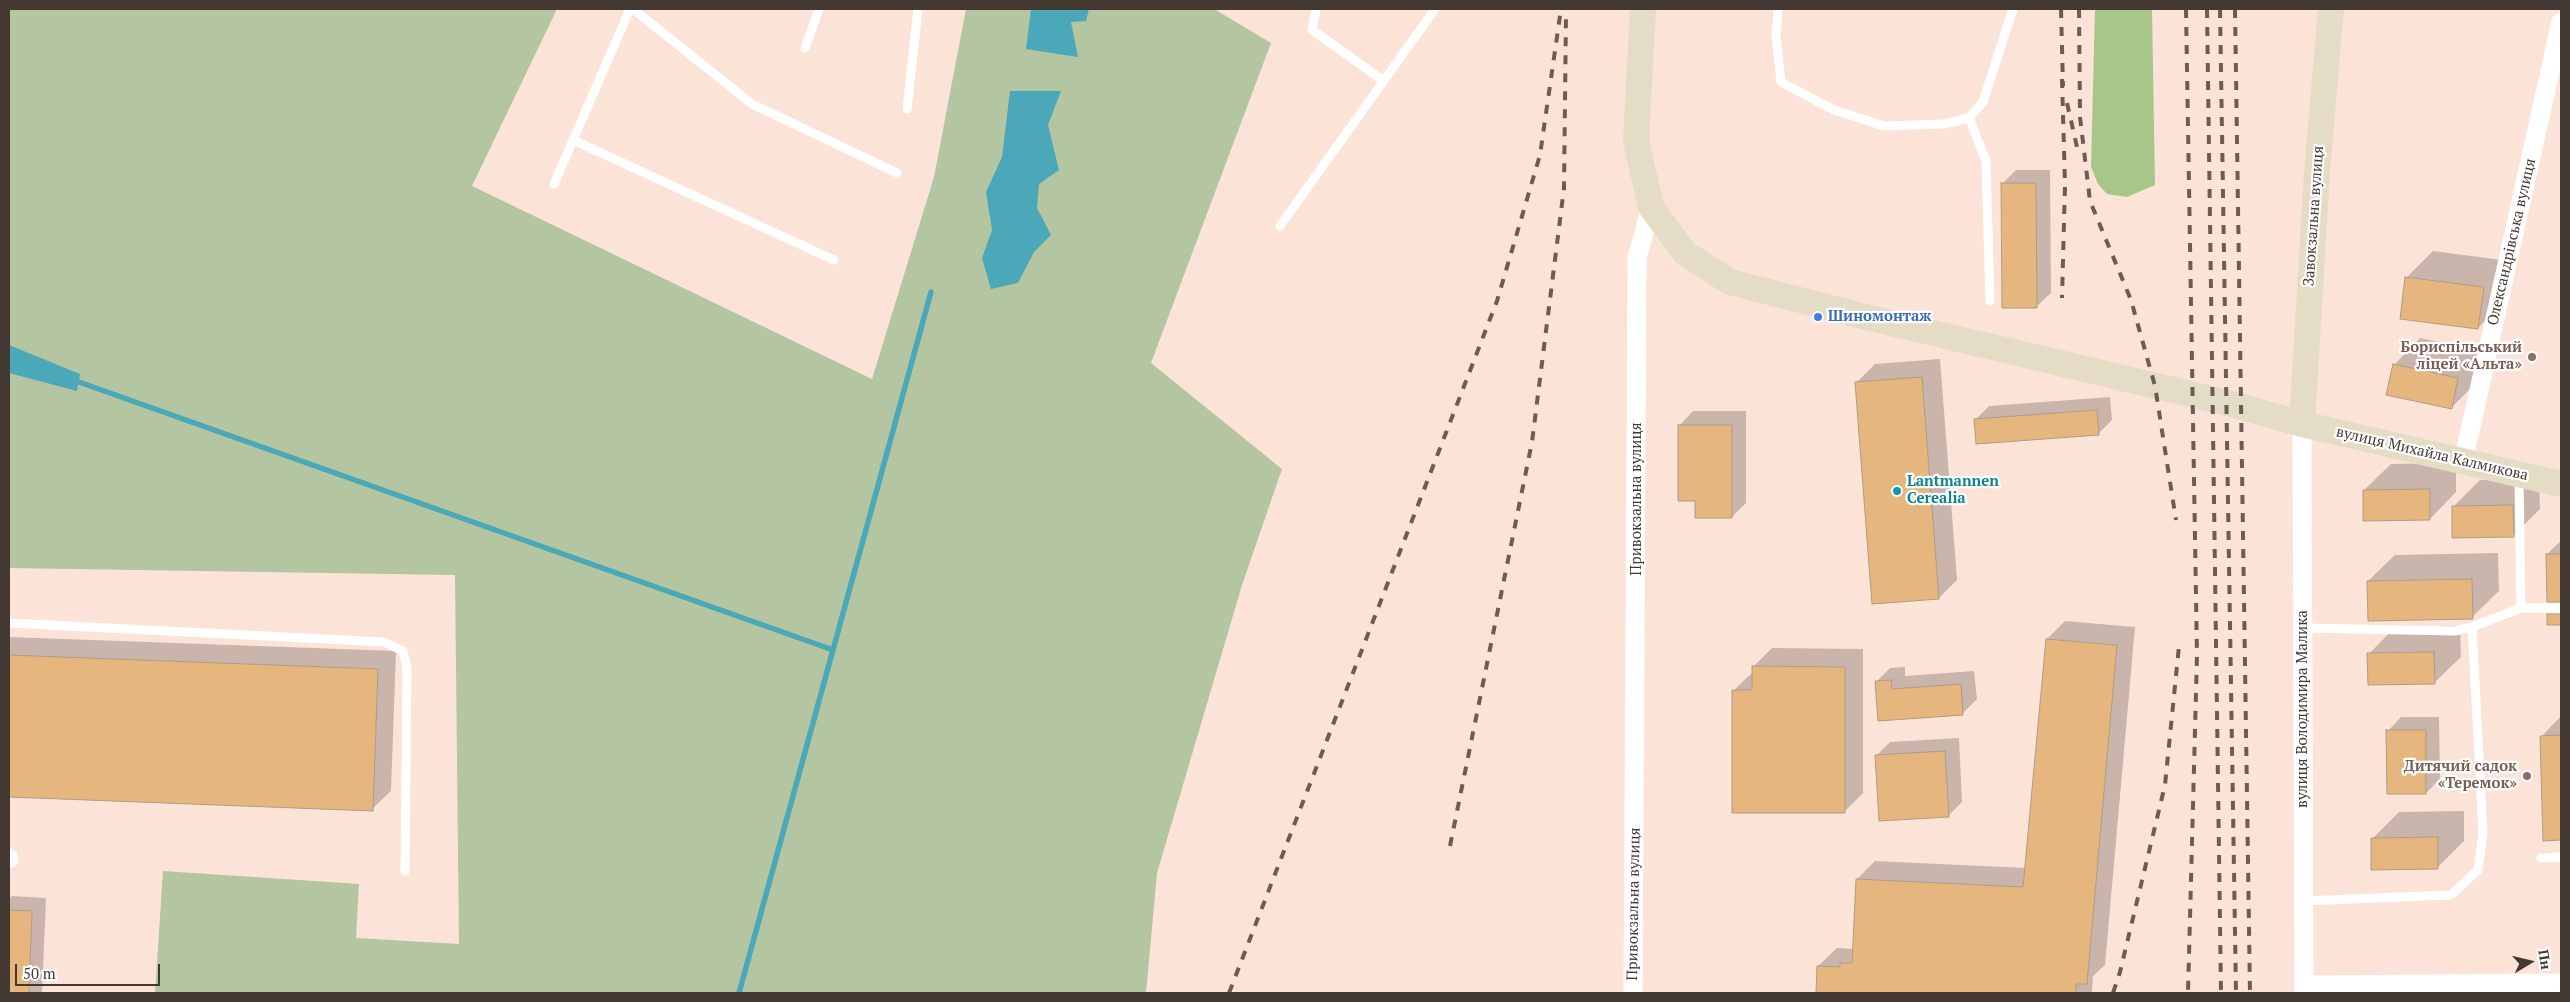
<!DOCTYPE html>
<html>
<head>
<meta charset="utf-8">
<style>
  body { margin:0 }
  #map { position:relative; width:2570px; height:1002px; overflow:hidden; background:#fce3d7; font-family:"PT Serif",serif }
  canvas { display:block }
  .frame { position:absolute; inset:0; border:10px solid #443832; pointer-events:none }
  .north { position:absolute; left:2505px; top:937px; width:50px; height:50px; -webkit-text-stroke:4px #fff; paint-order:stroke; rotate:81deg; font-size:14px; font-weight:700; line-height:20px; text-align:center; color:#443832 }
  .north::after { content:''; display:block; margin:auto; width:18px; height:22px; background:#443832; clip-path:polygon(50% 0,100% 100%,50% 72%,0 100%) }
  .scale { position:absolute; left:15px; top:964px; width:145px; height:22px; box-sizing:border-box; border:2px solid #443832; border-top:0; padding-left:6px; font-size:15px; line-height:18px; white-space:nowrap; color:#443832; -webkit-text-stroke:4px #fff; paint-order:stroke }
</style>
</head>
<body>
<div id="map">
<canvas width="2570" height="1002"></canvas>
<div class="frame"></div>
<div class="north">Пн</div>
<div class="scale">50 m</div>
</div>
<script>
const c = document.querySelector('canvas').getContext('2d');
c.lineJoin = 'round';
function paint(path, color) {
  c.fillStyle = color;
  c.fill(path, 'evenodd');
}
function poly(rows) {
  const path = new Path2D();
  for (const r of rows) {
    path.moveTo(r[0], r[1]);
    for (let i = 2; i < r.length; i += 2) path.lineTo(r[i], r[i + 1]);
  }
  return path;
}
function trace(path, color, width, dash) {
  c.strokeStyle = color;
  c.lineWidth = width;
  c.lineCap = dash ? 'butt' : 'round';
  c.setLineDash(dash || []);
  c.stroke(path);
}
function drawText(font, color, halo, rows, align = 'center') {
  c.font = font + ' "PT Serif",serif';
  c.lineWidth = 4.5;
  c.setLineDash([]);
  c.textBaseline = 'middle';
  c.strokeStyle = halo;
  c.fillStyle = color;
  for (const [text, x, y, turn = 0] of rows) {
    c.save();
    c.translate(x, y);
    c.rotate((+turn || 0) * Math.PI / 180);
    c.textAlign = isNaN(turn) ? turn : align;
    if (halo) c.strokeText(text, 0, 0);
    c.fillText(text, 0, 0);
    c.restore();
  }
}
paint(poly([
  [9,9,557,9,472,186,872,379,934,177,966,9,1214,9,1271,43,1151,363,1282,469,1242,585,1157,873,1146,993,155,993,163,871,359,884,356,938,459,944,455,575,9,568]
]), '#b3c6a1');
paint(poly([
  [2095,9,2152,9,2155,185,2127,197,2107,194,2098,184,2091,167]
]), '#a8c688');
paint(poly([
  [1031,9,1089,9,1086,21,1071,22,1078,57,1026,49],
  [1010,91,1061,91,1048,125,1059,170,1039,184,1037,208,1051,235,1034,252,1018,283,991,289,982,258,992,230,986,192,1002,157],
  [9,345,80,374,77,391,9,373]
]), '#4ba8b8');
paint(poly([
  [2016,170,2050,170,2051,293,2037,306,2002,184],
  [2433,251,2509,261,2504,301,2478,328,2406,278],
  [2420,338,2484,351,2478,381,2452,407,2394,365],
  [1940,359,1957,580,1939,598,1856,383,1875,364],
  [2110,397,2112,420,2098,434,1975,420,1989,406],
  [1693,411,1746,411,1746,503,1732,517,1697,499,1680,425],
  [2456,463,2456,492,2430,519,2364,490,2391,464],
  [2539,479,2540,509,2513,536,2453,507,2480,480],
  [2561,541,2561,601,2548,600,2547,554],
  [2498,553,2499,591,2472,617,2368,581,2395,555],
  [2065,621,2135,627,2105,965,2093,976,2092,993,1840,993,1818,966,1837,948,1854,949,1857,879,1875,861,2026,868,2047,639],
  [2460,626,2461,657,2434,683,2369,654,2395,627],
  [9,637,396,651,391,791,372,809,9,796],
  [1772,648,1863,649,1863,793,1844,812,1733,691,1753,672,1753,667],
  [1905,667,1905,676,1974,671,1977,699,1963,713,1879,720,1876,682,1890,668],
  [2561,716,2561,839,2544,840,2542,736],
  [2401,717,2439,717,2440,779,2426,793,2388,731],
  [1959,738,1962,802,1948,816,1876,756,1890,742],
  [2464,811,2464,841,2437,868,2372,839,2399,812],
  [12,896,46,898,42,993,9,993,9,899]
]), '#0003');
trace(poly([
  [79,382,833,650],
  [739,993,931,292]
]), '#4ba8b8', 5.5);
const building = poly([
  [2001,183,2036,183,2037,308,2002,308,2001,183],
  [2405,277,2484,287,2478,329,2400,319,2405,277],
  [2393,364,2458,378,2452,409,2386,395,2393,364],
  [1922,377,1939,599,1872,604,1855,382,1922,377],
  [2097,410,2099,435,1976,444,1974,419,2097,410],
  [1678,425,1732,425,1732,518,1695,518,1695,501,1678,501,1678,425],
  [2430,489,2430,520,2363,521,2363,490,2430,489],
  [2513,505,2514,537,2452,538,2452,506,2513,505],
  [2546,554,2561,554,2561,602,2547,602,2546,554],
  [2472,579,2473,619,2368,621,2367,581,2472,579],
  [2547,614,2561,614,2561,625,2547,625,2547,614],
  [2046,639,2117,645,2087,984,2076,984,2076,993,1816,993,1817,966,1840,967,1840,963,1852,963,1856,879,2023,887,2046,639],
  [2434,652,2435,684,2368,685,2367,653,2434,652],
  [9,655,378,669,373,811,9,797,9,655],
  [1752,666,1845,667,1845,813,1732,813,1732,690,1752,690,1752,666],
  [1891,680,1892,689,1961,684,1963,715,1878,721,1875,681,1891,680],
  [2386,730,2426,730,2426,794,2387,794,2386,730],
  [2561,735,2561,840,2543,841,2540,736,2561,735],
  [1945,751,1949,817,1879,821,1875,755,1945,751],
  [2438,837,2438,869,2371,870,2371,838,2438,837],
  [9,910,32,911,29,993,9,993,9,910]
]);
paint(building, '#e5b77f');
trace(building, '#af9b84', 1);
trace(poly([
  [633,9,752,104,897,173],
  [1316,9,1312,30,1384,81],
  [1778,9,1776,35,1781,82,1834,110,1884,126,1944,124,1969,118,1983,102,2013,9],
  [805,48,819,9],
  [907,109,918,9],
  [1969,118,1986,161,1990,301],
  [573,140,834,260],
  [554,184,630,9],
  [1280,226,1435,9],
  [2519,477,2521,608,2561,608],
  [9,623,384,642,403,651,407,667,405,871],
  [2303,628,2455,631,2472,627,2521,608],
  [2541,858,2561,857],
  [2303,901,2451,895,2478,870,2483,833,2472,627]
]), '#fff', 9);
trace(poly([
  [2302,424,2304,993],
  [2463,462,2561,22],
  [9,858,9,859],
  [2304,985,2561,983],
  [1633,993,1637,258,1651,207]
]), '#fff', 19);
trace(poly([
  [1643,9,1636,141,1651,207,1685,253,1730,282,1870,318,2228,403,2302,424,2561,484],
  [2302,424,2317,172,2331,9]
]), '#e5dcc5', 26);
trace(poly([
  [2061,9,2063,86],
  [2079,9,2080,117,2090,201,2131,300,2155,386,2176,520],
  [2186,9,2197,655,2188,993],
  [2207,9,2221,993],
  [2220,9,2236,993],
  [2235,9,2250,993],
  [2062,79,2065,185,2062,298],
  [2067,103,2077,147],
  [1450,846,1532,442,1564,188,1566,14],
  [1229,993,1497,301,1540,155,1561,9],
  [2113,993,2120,972,2165,785,2179,646]
]), '#6b5c55', 4, [9, 9]);
for (const [x, y, r, color] of [
  [1818,317,5,"#3f7fe0"],
  [2532,357,5,"#8d6e63"],
  [1897,491,5,"#0f9aa8"],
  [2527,776,5,"#8d6e63"]
]) {
  const dot = new Path2D();
  dot.arc(x, y, r, 0, 2 * Math.PI);
  c.fillStyle = color;
  c.fill(dot);
  trace(dot, '#fff', 2);
}
drawText('15px', '#443832', '#fff', [
  ["Завокзальна вулиця",2314,216,-86],
  ["Олександрівська вулиця",2512,242,-77],
  ["вулиця Михайла Калмикова",2432,454,13],
  ["Привокзальна вулиця",1637,499,-90],
  ["вулиця Володимира Малика",2303,709,-90],
  ["Привокзальна вулиця",1634,904,-89]
]);
drawText('bold 15px', '#366cbe', '#fff', [
  ["Шиномонтаж",1828,317]
], 'left');
drawText('bold 15px', '#785e54', '#fff', [
  ["Бориспільський",2522,348],
  ["ліцей «Альта»",2522,365],
  ["Дитячий садок",2517,767],
  ["«Теремок»",2517,784]
], 'right');
drawText('bold 15px', '#0d838f', '#fff', [
  ["Lantmannen",1907,482],
  ["Cerealia",1907,499]
], 'left');
</script>
</body>
</html>
